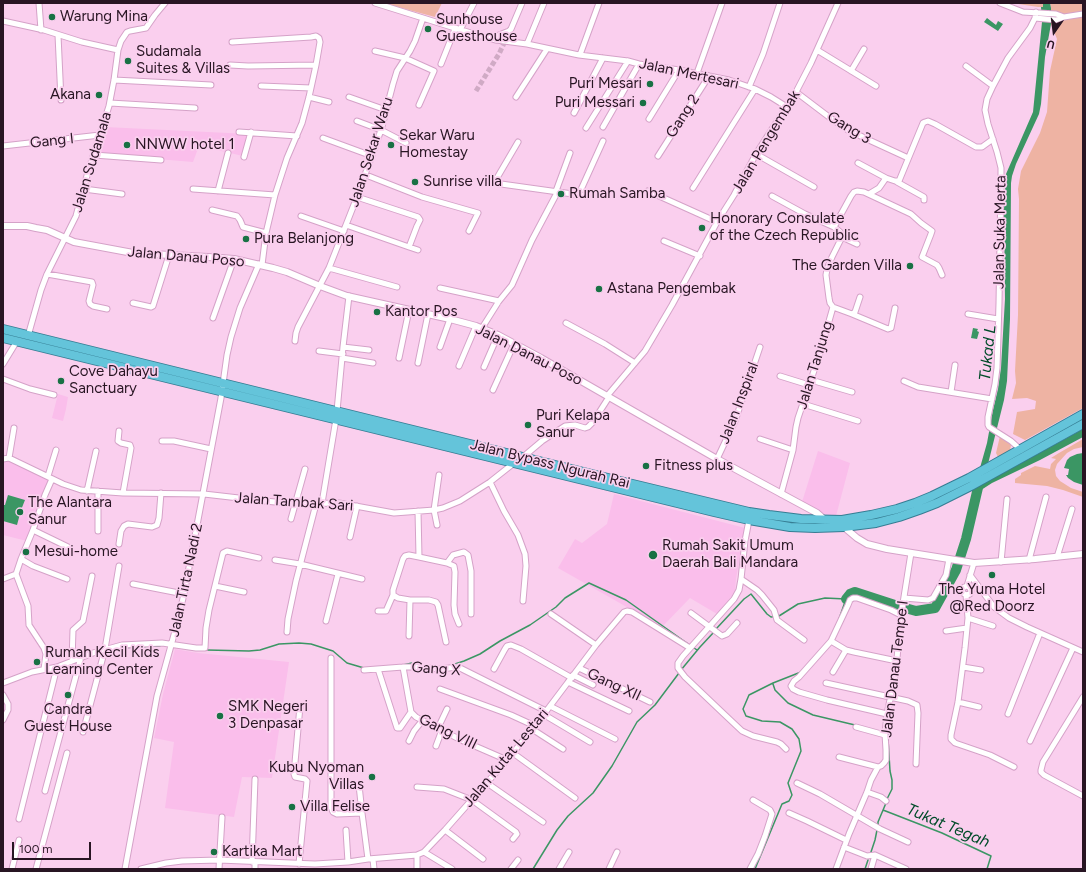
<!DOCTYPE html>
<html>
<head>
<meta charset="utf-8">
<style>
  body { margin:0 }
  #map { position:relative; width:1086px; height:872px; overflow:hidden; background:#facfee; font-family:Figtree,sans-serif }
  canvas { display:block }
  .frame { position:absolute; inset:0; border:4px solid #281523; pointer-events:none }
  .north { position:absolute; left:1034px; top:12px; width:40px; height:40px; -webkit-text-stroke:3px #facfee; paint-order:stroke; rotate:194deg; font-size:11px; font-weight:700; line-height:16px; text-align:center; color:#281523 }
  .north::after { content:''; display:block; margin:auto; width:14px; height:18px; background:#281523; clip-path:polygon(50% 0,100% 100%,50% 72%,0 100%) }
  .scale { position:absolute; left:12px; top:842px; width:79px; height:18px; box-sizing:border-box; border:2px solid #281523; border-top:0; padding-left:5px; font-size:12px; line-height:14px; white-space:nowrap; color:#281523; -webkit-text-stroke:3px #facfee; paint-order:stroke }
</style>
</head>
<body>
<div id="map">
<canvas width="1086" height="872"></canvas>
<div class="frame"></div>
<div class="north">U</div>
<div class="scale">100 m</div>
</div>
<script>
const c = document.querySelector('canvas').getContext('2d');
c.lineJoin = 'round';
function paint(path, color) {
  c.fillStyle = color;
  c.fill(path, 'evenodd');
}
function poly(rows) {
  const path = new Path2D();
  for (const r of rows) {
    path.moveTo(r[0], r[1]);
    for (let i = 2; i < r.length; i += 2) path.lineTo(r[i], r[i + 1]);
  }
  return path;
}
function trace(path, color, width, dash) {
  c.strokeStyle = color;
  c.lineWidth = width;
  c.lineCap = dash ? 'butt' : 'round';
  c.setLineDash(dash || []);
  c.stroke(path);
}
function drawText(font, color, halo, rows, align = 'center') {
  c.font = font + ' Figtree,sans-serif';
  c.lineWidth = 3.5;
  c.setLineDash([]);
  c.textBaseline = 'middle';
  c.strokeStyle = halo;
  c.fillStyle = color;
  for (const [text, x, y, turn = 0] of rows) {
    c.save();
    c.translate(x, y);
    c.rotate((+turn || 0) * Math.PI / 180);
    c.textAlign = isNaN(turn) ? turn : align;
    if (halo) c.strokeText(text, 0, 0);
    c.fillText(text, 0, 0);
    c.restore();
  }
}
paint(poly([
  [105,127,249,134,243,156,199,146,193,162,97,154],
  [58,394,68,397,66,409,63,421,52,418],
  [818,451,850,463,836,516,823,514,802,502],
  [9,459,50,479,27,541,3,535,3,460],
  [614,494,745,528,736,579,735,590,731,597,717,614,690,598,662,627,558,568,575,539,582,543,607,524],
  [175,649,198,653,289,662,272,778,242,777,234,817,165,808,174,742,154,738,163,694]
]), '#fabeeb');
paint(poly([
  [383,3,442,3,435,17],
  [1012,3,1043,3,1043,7,1038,7],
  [1050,3,1083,3,1083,408,1025,440,1013,434,1017,412,1035,409,1036,401,1027,398,1012,399,1016,383,1015,371,1018,315,1019,199,1018,189,1021,171,1040,133,1047,112,1050,71,1057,39,1051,24,1051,8],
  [1000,436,1009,442,1011,445,1010,451,1000,457,998,457,996,453],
  [1083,439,1083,447,1074,449,1067,453,1057,464,1055,470,1056,476,1060,481,1071,488,1083,492,1083,497,1063,490,1047,486,1015,483,1015,479,1021,475,1021,473,1035,466,1050,469,1051,464,1056,459,1051,458,1059,453]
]), '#eeb3a3');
paint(poly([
  [1043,3,1050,3,1051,8,1051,24,1045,57,1041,104,1039,114,1016,164,1012,176,1011,183,1010,319,1007,381,1004,400,983,484,1083,429,1083,437,1040,460,992,483,978,492,974,489,987,443,993,410,998,389,1001,368,1005,299,1004,209,1006,174,1033,112,1042,22,1041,7,1043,7],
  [987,18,996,25,998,21,1003,24,998,31,984,22],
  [973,328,978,329,977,331,979,332,977,339,971,338],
  [1083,453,1083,485,1074,482,1068,478,1066,475,1068,475,1069,469,1064,468,1067,460,1070,457,1077,454],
  [8,495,25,500,21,510,17,525,3,521,3,505,5,505]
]), '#3b9664');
trace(poly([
  [716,629,744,599,751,594,767,614,771,617,779,616,798,604,825,598,846,599,839,619],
  [118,648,160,646],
  [207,650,249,651,260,650,279,644,299,643,311,644,333,651,347,663,364,668],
  [109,652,114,650],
  [403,665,412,663,421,665],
  [449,666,464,661,480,654,500,641,530,625,556,607,565,598,589,583,626,600,684,641,697,650],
  [681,670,700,647,714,632],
  [773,684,775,690,788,703,813,715,855,725],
  [887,799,892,789,892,780,890,771,888,739,889,734],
  [883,810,942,833,991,856,987,869],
  [871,852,875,840,878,825,878,822,886,803],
  [533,869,557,830,568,816,593,793,612,766,637,722,655,705,679,673],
  [755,869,782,804,789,801,792,795,788,783,801,751,799,739,792,729,780,722,762,721,746,716,743,709,749,695,773,683,801,672],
  [865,869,868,860]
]), '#3b9664', 1.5);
trace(poly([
  [846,599,850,594,855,592,898,606,916,611,935,608,956,570,966,539,980,479]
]), '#3b9664', 10);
trace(poly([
  [476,91,499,54,505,41]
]), '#d0aac5', 5, [5, 2.5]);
const minor = poly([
  [39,3,41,30],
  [375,3,474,34,496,40,527,44,579,55,628,61,639,64,679,70,729,80,755,89,771,97,787,107],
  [1000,3,1023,12,1056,14,1064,17],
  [1035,18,1056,20,1064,17,1083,14],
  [3,21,44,30,82,42,118,50],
  [460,30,474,3],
  [58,35,61,100],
  [496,40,499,35,509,31,511,29,522,3],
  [232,42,311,37,316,36,319,38,320,42,316,65,309,97,302,123,287,158,275,195,266,233,262,265],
  [527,44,544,3],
  [817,50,876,86],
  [375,51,405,58,434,71,419,105],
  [581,52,599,3],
  [441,64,455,29],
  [230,65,248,66,316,65],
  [966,66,993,86],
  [851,71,864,49],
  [697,73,722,3],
  [114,80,211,85],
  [261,86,311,88],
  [749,87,763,54,780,3],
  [796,92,829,117,848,130,869,140,906,157],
  [309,97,329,102],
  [349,97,386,110],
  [516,97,547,49],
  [110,103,195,108],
  [574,113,603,58],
  [649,119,679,70],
  [357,121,381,130,406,143],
  [603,127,639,64],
  [586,128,628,61],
  [239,132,297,136],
  [323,138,372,156],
  [518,142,494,183,587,196],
  [3,146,100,135],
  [756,154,814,187],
  [94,155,161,160],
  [658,156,709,76],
  [244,157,251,132],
  [858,163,886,178],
  [366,175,422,197,478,213,469,231],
  [897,182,924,197,924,200],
  [693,188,755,89],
  [84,189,122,194],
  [193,189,275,195],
  [218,191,228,153],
  [556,191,570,153],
  [648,191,717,222],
  [579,194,603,141],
  [869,194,879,188,886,178,895,181,899,181,923,123,925,122,928,121,935,124,976,147,982,147,993,139],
  [772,196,805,214,834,227,840,232,842,236,841,239,832,257,827,269,826,275,829,298,830,303,833,307,820,353,798,418,796,427,793,450,781,494],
  [212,210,237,216,240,220,243,227,266,233],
  [301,216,344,231],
  [346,225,409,247,417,226,420,220,418,217,357,197],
  [834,227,851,196,854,192,857,191,864,192,911,214,921,223,932,231,931,234,922,257,937,265,939,268,942,275],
  [842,237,857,244],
  [664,241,700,256],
  [409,247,418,250],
  [329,268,397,287],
  [47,274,92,282,93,285,89,301,90,304,93,306,107,309],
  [440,288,499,301],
  [133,303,151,307,153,306,169,255],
  [833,307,852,314,855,312,860,297],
  [852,314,888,329,891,328,895,308],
  [968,314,998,319],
  [213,318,234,259],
  [566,323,605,344,635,363],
  [482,328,499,301,512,285,532,240,558,191],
  [28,336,41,290,47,274,76,216,88,172,109,106,114,80,118,50,121,41,127,32,130,31,146,28,155,15,165,3],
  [295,341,296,333,298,327,329,268,357,197,381,130,393,84,397,71,410,51,415,41,423,18],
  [343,347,369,350],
  [440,347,450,319],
  [319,351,343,354],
  [342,358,373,363],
  [399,358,409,310],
  [418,363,428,314],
  [3,364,17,341],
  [459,366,476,326],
  [484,367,498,335],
  [780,376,809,385],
  [3,379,30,389,54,395],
  [811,380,852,392],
  [904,381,918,387,992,399],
  [493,390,514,344],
  [951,392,955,365],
  [607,396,645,351,672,305,717,222,734,195,756,154,796,92,811,63,838,3],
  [803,404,858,421],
  [337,411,343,347,349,296],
  [119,431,118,441,121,443,130,445,131,448,123,493],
  [760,439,793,450],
  [162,441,174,441,211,449],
  [1021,450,1011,441,989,427,988,425,988,417,995,384,997,368,999,303,1001,182,1001,168,997,152,988,124,985,110,987,99,993,86,1008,58,1030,28,1035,18,1036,12],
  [523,457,542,441,565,426,575,425,585,428,588,427,593,422,609,397],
  [9,458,14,428],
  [3,459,9,458,63,484,81,490,123,493,204,494,265,501,295,504,339,503,394,513,434,510,443,508,460,501,490,482,514,463],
  [717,459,735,421,760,347],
  [48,476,56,450],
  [490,482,504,511,518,535,525,554,526,566,523,601],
  [87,491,96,451],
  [322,503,336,419],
  [418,511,419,557],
  [291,519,305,469],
  [749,520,745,541,741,579,739,590,734,599,683,656,678,663,678,668,685,677,725,715,742,731,753,736,777,742,781,744,786,749],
  [437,525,434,510,439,475],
  [33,530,68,547],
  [98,531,98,491],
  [350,537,357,506],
  [119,544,121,531,124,526,128,524,152,527,157,525,159,518,161,493],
  [1057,557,1072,509],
  [21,559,33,566,67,579],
  [275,560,300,564,362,579],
  [1029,560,1046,497],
  [1001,562,1007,499],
  [447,563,453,555,464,552,468,555,471,571,471,614],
  [970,575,994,607,1009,618,1027,627,1083,652],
  [3,579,16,574],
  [741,579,757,590,762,595,774,610,777,620,804,640],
  [133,584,184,594],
  [215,586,244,592],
  [967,586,970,588,971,591,970,594,966,595,963,593,962,590,964,587,967,586,974,563],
  [966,595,968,618,965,648,958,702,951,735,951,739,955,743,990,755,1014,767],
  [904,598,928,600,933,598,946,575,949,559],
  [378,611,386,611,393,595],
  [691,613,722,636,727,634,737,623],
  [551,614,596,645],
  [968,618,993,626],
  [326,621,338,574],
  [946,631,967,628],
  [287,632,288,619,296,581,316,504],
  [409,636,410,600],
  [831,641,846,650,854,652,897,661],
  [446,642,438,605,436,602,429,600,410,600,398,598,393,595,393,590,403,559,405,556,409,555,419,557,447,563,454,566,455,572,454,605,455,614,459,624],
  [331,658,331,807,333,812,337,814,362,813],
  [72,661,73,630,83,621,92,576],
  [403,667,411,712,416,717,461,740,507,760],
  [963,667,981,670],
  [579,668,650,702],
  [44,669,46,654,44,648,29,625,28,606,16,574,21,559,33,530,45,495,52,479],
  [378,669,397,728,400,728,411,712],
  [494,669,505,649,507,646,511,645,521,649,572,678],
  [364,670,403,667,417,667,440,669,458,667,546,711],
  [833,672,846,650],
  [573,675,593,685],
  [568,682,629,711],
  [3,683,32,672,57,667,93,653,122,645,162,643,196,648,205,648,206,628,209,610,223,553,227,551,259,558],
  [826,683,908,701,917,705,918,713,916,764],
  [440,689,511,715,535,726],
  [3,695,8,704,8,710,3,720],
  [1083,697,1043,762,1041,770,1041,772,1044,775,1083,796],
  [958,702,979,707],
  [550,706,615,739],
  [543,714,590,742],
  [887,714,827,700,799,692,793,689,791,686,794,681,799,677,831,641,848,605,850,600,853,598,857,598,891,610,901,615],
  [1008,714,1040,633],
  [856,727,885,735],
  [438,728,447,709],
  [532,729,563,749],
  [83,732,105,649,119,566],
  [409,741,414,731,422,721],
  [1030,741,1073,648],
  [436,746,442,730],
  [513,753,575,798],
  [839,757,878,767],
  [487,783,543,822],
  [797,783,820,794,880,829,908,842],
  [359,785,362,813,368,859],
  [417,787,444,789,472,800,516,832,517,834,513,839],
  [45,791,81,657],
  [867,792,881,797,886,801],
  [789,813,807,821,846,840],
  [19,819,57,667],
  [346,830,348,862],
  [445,830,483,859],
  [844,847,867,856,875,855,871,869],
  [424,852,452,869],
  [875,855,906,869],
  [373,859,374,869],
  [252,862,255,779],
  [299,864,307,781,305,779,295,777,294,774,300,706],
  [12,869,19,840],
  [36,869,67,753],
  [125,869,157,696,177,624,184,594,221,398,227,355,231,337,240,308,259,264],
  [141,869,166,863,182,861,219,860,315,864,348,862,368,859,417,855,424,852,445,830,507,760,535,726,596,645,624,612,627,611,632,612,690,648],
  [219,869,222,817],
  [255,869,255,862],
  [417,869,417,855],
  [511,869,518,860],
  [559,869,569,852],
  [609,869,617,852],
  [750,869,758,854,765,836,772,814,770,810,753,800],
  [836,869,849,834,867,792,871,780,878,767,881,766,884,763,886,760,886,750,885,734,887,714,896,671,900,622,911,553]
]);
const tertiary = poly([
  [3,226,27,226,36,228,47,230,74,242,133,253,208,257,234,259,273,268,287,272,320,286,347,296,450,319,476,326,498,335,541,358,717,459,817,513,825,520],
  [844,527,857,538,867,544,887,549,974,563,1035,559,1083,554]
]);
const trunk = poly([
  [3,329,616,480,749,512,769,515,801,519,842,520,871,515,897,509,915,503,932,496,969,478,1083,414],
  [3,338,714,512,749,520,790,527,815,528,844,527,876,523,899,517,919,510,937,503,971,486,1083,424]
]);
trace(minor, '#d5a2c8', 7);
trace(tertiary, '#d5a2c8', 8);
trace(trunk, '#367d93', 10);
trace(minor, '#fff', 5);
trace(tertiary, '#fff', 6);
trace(trunk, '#64c4da', 8);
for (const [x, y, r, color] of [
  [52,17,4,"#187144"],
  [428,29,4,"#187144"],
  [128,61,4,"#187144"],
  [650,84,4,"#187144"],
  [99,95,4,"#187144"],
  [643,103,4,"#187144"],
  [127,145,4,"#187144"],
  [391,145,4,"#187144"],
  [415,182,4,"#187144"],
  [561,194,4,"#187144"],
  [702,228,4,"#187144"],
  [246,239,4,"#187144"],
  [910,266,4,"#187144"],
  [599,289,4,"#187144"],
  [377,312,4,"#187144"],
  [61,381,4,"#187144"],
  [528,425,4,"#187144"],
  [646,466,4,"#187144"],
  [20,512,4,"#187144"],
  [26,552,4,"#187144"],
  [653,555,5,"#187144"],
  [992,575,4,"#187144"],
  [37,662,4,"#187144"],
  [68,695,4,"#187144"],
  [220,716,4,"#187144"],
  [372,777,4,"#187144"],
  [292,807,4,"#187144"],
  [214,852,4,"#187144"]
]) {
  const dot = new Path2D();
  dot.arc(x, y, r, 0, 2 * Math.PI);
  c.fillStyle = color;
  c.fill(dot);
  trace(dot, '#facfee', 1.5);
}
drawText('15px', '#281523', '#facfee', [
  ["Warung Mina",60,17],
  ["Sunhouse",436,20],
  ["Guesthouse",436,37],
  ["Sudamala",136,52],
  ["Suites & Villas",136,69],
  ["Puri Mesari",642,84,"right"],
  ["Akana",91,95,"right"],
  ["Puri Messari",635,103,"right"],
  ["Sekar Waru",399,136],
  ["Homestay",399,153],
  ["NNWW hotel 1",135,145],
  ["Sunrise villa",423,182],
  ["Rumah Samba",569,194],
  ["Honorary Consulate",710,219],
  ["of the Czech Republic",710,236],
  ["Pura Belanjong",254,239],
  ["The Garden Villa",902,266,"right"],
  ["Astana Pengembak",607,289],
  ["Kantor Pos",385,312],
  ["Cove Dahayu",69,372],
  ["Sanctuary",69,389],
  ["Puri Kelapa",536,416],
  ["Sanur",536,433],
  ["Fitness plus",654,466],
  ["The Alantara",28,503],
  ["Sanur",28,520],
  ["Rumah Sakit Umum",662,546],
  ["Daerah Bali Mandara",662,563],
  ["Mesui-home",34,552],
  ["The Yuma Hotel",992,590,"center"],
  ["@Red Doorz",992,607,"center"],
  ["Rumah Kecil Kids",45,653],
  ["Learning Center",45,670],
  ["SMK Negeri",228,707],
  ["3 Denpasar",228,724],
  ["Candra",68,710,"center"],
  ["Guest House",68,727,"center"],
  ["Kubu Nyoman",364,768,"right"],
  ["Villas",364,785,"right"],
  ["Villa Felise",300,807],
  ["Kartika Mart",222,852]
], 'left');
drawText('15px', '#281523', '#facfee', [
  ["Jalan Mertesari",689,74,12],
  ["Gang 2",683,116,-57],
  ["Gang 3",849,128,31],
  ["Gang I",52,141,-6],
  ["Jalan Pengembak",766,142,-59],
  ["Jalan Sekar Waru",371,152,-72],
  ["Jalan Sudamala",92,162,-73],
  ["Jalan Suka Merta",1000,232,-89],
  ["Jalan Danau Poso",186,257,5],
  ["Jalan Danau Poso",529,355,27],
  ["Jalan Tanjung",815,365,-73],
  ["Jalan Inspiral",739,403,-69],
  ["Jalan Bypass Ngurah Rai",550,464,14],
  ["Jalan Tambak Sari",294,502,4],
  ["Jalan Tirta Nadi 2",186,580,-78],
  ["Gang X",436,669,4],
  ["Jalan Danau Tempe I",895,669,-83],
  ["Gang XII",614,685,25],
  ["Gang VIII",448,732,26],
  ["Jalan Kutat Lestari",506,758,-50]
]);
drawText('italic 16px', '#004b29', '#facfee', [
  ["Tukad L",988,353,-84],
  ["Tukat Tegah",948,826,23]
]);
</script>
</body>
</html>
